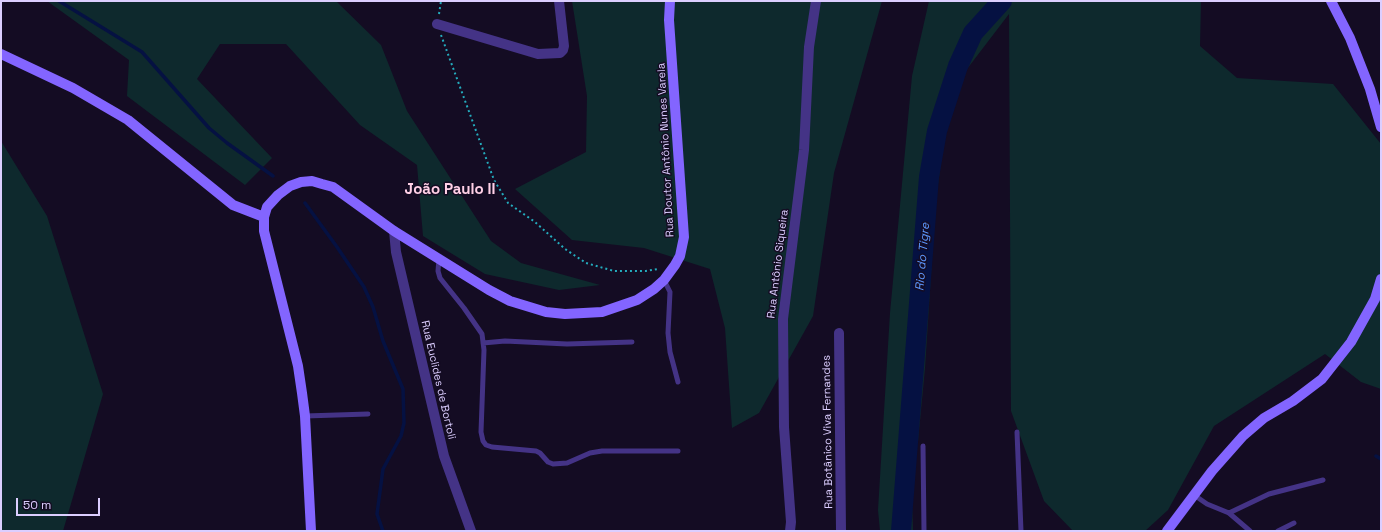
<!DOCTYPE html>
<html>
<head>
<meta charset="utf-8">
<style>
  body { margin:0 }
  #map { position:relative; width:1382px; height:532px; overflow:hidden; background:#140c23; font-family:"Space Grotesk",sans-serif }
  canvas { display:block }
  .frame { position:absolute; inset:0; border:2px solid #dcceff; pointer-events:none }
  .scale { position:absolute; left:16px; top:498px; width:84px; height:18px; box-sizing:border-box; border:2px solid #dcceff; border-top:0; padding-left:5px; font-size:12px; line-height:14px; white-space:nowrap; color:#dcceff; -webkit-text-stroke:3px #140c23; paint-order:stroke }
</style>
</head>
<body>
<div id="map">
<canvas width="1382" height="532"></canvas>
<div class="frame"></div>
<div class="scale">50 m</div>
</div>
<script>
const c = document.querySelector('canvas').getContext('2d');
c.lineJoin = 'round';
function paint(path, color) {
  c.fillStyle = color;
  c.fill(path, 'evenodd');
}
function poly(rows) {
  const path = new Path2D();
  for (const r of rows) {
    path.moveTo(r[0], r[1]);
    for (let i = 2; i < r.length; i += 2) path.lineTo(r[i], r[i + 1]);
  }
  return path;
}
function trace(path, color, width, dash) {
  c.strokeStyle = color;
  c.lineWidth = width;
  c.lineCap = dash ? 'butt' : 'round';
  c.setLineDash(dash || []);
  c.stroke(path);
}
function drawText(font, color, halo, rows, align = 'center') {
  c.font = font + ' "Space Grotesk",sans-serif';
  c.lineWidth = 3;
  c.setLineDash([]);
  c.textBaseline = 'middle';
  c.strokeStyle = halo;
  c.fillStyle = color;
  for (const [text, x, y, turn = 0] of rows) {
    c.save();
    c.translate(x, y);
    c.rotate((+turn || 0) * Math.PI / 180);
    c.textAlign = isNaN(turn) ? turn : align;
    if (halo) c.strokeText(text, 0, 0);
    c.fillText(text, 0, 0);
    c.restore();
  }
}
paint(poly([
  [47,1,336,1,381,45,407,111,491,241,521,263,600,285,559,290,485,274,423,236,417,165,360,125,286,44,220,44,197,79,272,158,245,185,127,96,129,60],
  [572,1,882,1,834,173,813,316,759,413,732,428,725,328,710,269,644,248,572,240,515,189,586,152,587,96],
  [929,1,1201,1,1200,46,1237,78,1333,84,1381,144,1381,389,1361,382,1325,354,1214,426,1168,510,1145,531,1073,531,1044,501,1011,411,1009,14,967,69,946,127,936,199,925,368,918,442,913,451,908,492,912,499,913,531,880,531,878,510,890,313,912,76],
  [1,141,47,216,103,394,63,531,1,531]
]), '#0e292d');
trace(poly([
  [59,1,142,52,209,128,227,143,273,176],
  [305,203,337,247,364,287,373,307,383,341,403,389,404,423,401,436,383,469,377,514,383,531],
  [1376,456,1381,459]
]), '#051142', 3.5);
trace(poly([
  [901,531,929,177,937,131,958,66,973,33,1002,1]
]), '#051142', 20);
trace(poly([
  [439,14,441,1],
  [441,35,494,180,508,203,535,222,565,249,586,263,614,271,646,271,658,269]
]), '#24acbd', 2, [2, 3]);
trace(poly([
  [439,259,438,271,440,278,464,308,482,334,484,350,481,432,483,441,486,445,492,447,536,451,540,453,548,462,553,464,567,463,590,453,602,451,678,451],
  [664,280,670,292,668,333,670,352,678,382],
  [483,343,505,341,567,344,632,342],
  [305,416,368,414],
  [1017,432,1021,531],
  [923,446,924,531],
  [1194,495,1207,504,1229,513,1269,494,1323,480],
  [1229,513,1250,531],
  [1278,531,1294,523]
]), '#443386', 5);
trace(poly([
  [437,24,538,54,560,53,563,50,564,46,559,1],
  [394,231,396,252,444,456,471,531],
  [839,333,841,531],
  [790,531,791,522,784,427,783,319,804,150,809,47,816,1]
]), '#443386', 10);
trace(poly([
  [1331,1,1350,38,1370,89,1381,127],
  [1,54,73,88,128,120,233,205,264,217],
  [311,531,305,416,302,393,298,366,264,231,264,217,267,207,278,195,290,186,301,182,312,181,322,184,333,187,394,231,489,290,510,301,546,312,565,314,602,312,637,300,654,289,664,280,675,265,680,256,684,237,669,20,670,1],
  [1167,531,1212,471,1243,436,1264,418,1293,401,1322,379,1351,342,1375,299,1381,279]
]), '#8365ff', 10);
drawText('11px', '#dcceff', '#140c23', [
  ["Rua Doutor Antônio Nunes Varela",666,150,-93],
  ["Rua Antônio Siqueira",778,264,-83],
  ["Rua Euclides de Bortoli",438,380,77],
  ["Rua Botânico Viva Fernandes",828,432,-91]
]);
drawText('italic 12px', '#5c97ff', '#140c23', [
  ["Rio do Tigre",923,257,-85]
]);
drawText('bold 15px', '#ffd0e6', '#140c23', [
  ["João Paulo II",450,190]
]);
</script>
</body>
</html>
